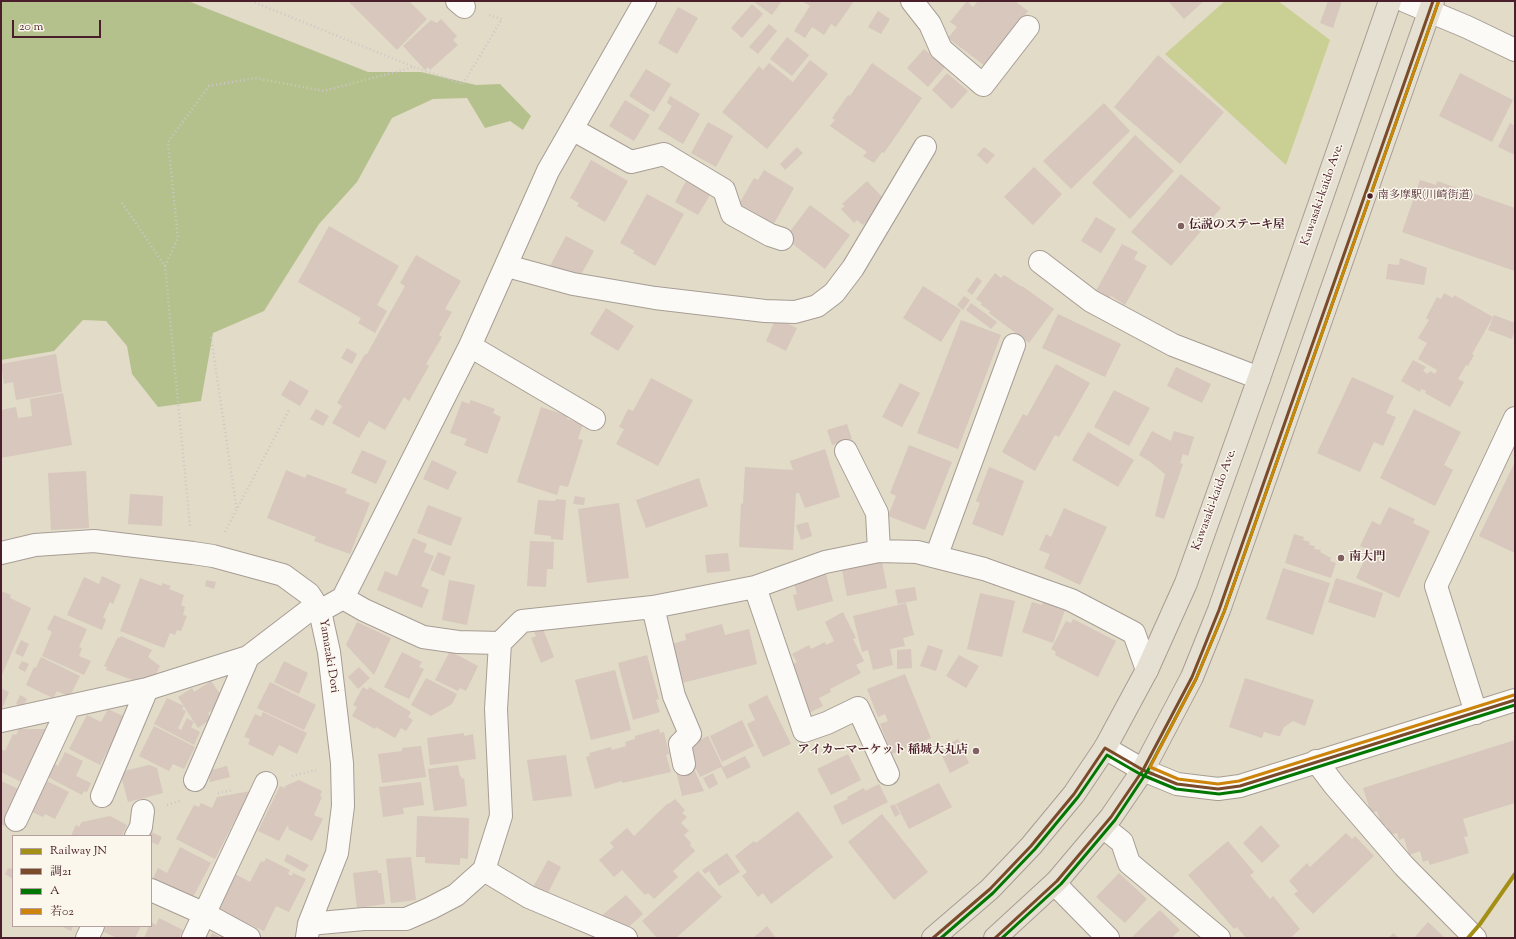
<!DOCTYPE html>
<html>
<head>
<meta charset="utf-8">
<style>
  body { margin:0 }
  #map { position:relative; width:1516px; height:939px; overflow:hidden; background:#e2dbc8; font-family:"Sorts Mill Goudy","Noto Serif JP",serif }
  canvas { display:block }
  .frame { position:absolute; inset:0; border:2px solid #4a1f2b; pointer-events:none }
  .legend { position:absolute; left:12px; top:835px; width:140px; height:92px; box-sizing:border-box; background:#fbf7ec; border:1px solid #b4a19f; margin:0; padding:5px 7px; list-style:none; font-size:12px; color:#4a1f2b }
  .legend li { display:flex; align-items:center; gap:8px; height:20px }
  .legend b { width:20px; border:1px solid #b4a19f }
  .scale { position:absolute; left:12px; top:20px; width:89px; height:18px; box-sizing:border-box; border:2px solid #4a1f2b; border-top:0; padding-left:5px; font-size:12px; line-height:14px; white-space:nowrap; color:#4a1f2b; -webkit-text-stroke:3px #fbf7ec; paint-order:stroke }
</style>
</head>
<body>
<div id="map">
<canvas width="1516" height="939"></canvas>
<div class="frame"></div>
<ul class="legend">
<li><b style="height:5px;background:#a48f16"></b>Railway JN</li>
<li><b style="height:5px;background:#7a4b2a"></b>調21</li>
<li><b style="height:5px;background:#070"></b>A</li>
<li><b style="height:5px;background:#cc840b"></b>若02</li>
</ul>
<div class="scale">20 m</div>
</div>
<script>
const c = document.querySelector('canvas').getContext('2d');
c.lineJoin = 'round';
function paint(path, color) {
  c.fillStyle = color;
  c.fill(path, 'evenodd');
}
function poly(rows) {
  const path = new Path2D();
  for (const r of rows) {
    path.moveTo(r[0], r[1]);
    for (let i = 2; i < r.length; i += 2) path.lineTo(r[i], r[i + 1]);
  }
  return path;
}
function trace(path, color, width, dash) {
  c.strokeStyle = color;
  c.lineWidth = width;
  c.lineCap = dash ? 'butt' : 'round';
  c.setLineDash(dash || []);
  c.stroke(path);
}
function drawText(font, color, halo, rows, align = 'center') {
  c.font = font + ' "Sorts Mill Goudy","Noto Serif JP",serif';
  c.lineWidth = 3;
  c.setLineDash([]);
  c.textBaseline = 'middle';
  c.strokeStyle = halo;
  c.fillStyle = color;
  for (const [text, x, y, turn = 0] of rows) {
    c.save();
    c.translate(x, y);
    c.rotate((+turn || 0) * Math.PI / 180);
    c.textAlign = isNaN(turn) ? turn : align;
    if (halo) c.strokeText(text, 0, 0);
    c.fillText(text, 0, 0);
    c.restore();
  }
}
paint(poly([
  [1225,1,1278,1,1330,40,1286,165,1165,54]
]), '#cacf93');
paint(poly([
  [1,1,188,1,368,72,421,72,476,85,500,84,531,116,523,130,510,121,485,128,467,98,433,99,392,118,357,182,319,224,264,311,213,333,201,401,158,407,132,374,127,346,106,321,83,320,54,351,1,360]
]), '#b5c18d');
paint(poly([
  [348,1,409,1,427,19,397,50],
  [753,1,782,1,772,15],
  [802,1,854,1,836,27,831,24,824,35,812,27,805,38,794,31,810,6],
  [967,1,973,7,978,1,1015,1,1028,11,985,66,948,38,957,27,950,22],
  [1168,1,1204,1,1184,19],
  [1328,1,1342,1,1333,28,1320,23],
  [752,4,763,14,742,38,731,28],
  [678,7,698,18,677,54,658,43],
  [878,11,890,19,881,34,868,27],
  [441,19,457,36,453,40,458,45,430,70,428,67,425,70,403,46,431,20,437,23],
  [769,24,777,31,758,54,749,47],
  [787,37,809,55,792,76,770,59],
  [924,49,945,67,928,87,907,68],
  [1158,55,1224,112,1180,164,1114,107],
  [810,60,828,74,767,149,722,112,759,66,763,70,769,63,793,82],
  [872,63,922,98,884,153,882,152,874,163,863,156,867,152,830,126,835,120,832,118,848,95,850,96],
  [646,69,671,84,654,112,629,96],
  [947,73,968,91,952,109,932,90],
  [1460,73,1513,100,1492,142,1439,116],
  [670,96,700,114,683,144,658,129,672,106,667,103],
  [625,100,650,115,634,141,609,126],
  [1104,103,1130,131,1071,189,1043,161],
  [708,122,733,136,716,167,691,153],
  [1510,123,1515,126,1515,155,1498,147],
  [1135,135,1174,171,1130,219,1092,183],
  [797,147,803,153,785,170,780,164],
  [984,147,995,155,987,164,977,155],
  [591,160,628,181,605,222,577,206,579,203,570,198],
  [1034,167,1062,194,1033,225,1004,197],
  [764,170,794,188,772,227,765,224,767,220,739,204,754,178,758,180],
  [1181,174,1221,208,1171,266,1131,232],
  [1420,180,1436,185,1437,181,1515,208,1515,271,1402,232],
  [686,181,710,195,698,215,675,202],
  [867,181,887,202,863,225,857,220,854,223,841,209,845,206,842,204],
  [647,194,684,214,655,266,633,253,635,251,620,243],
  [810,205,850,235,825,269,785,238],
  [1096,217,1116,229,1101,253,1081,241],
  [329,226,399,266,377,305,387,311,375,333,358,323,361,318,298,282],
  [566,236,594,251,578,280,550,266],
  [1122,244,1138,252,1134,259,1147,266,1125,305,1111,296,1107,304,1093,296],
  [416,255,461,281,445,309,452,312,439,335,442,337,426,364,429,366,409,401,404,397,385,430,369,421,359,438,332,423,342,406,337,403,365,354,367,354,405,286,400,283],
  [1400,258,1427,268,1424,285,1386,279,1388,264,1399,265],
  [995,273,1001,278,1004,275,1022,287,1022,286,1054,309,1029,343,989,313,990,311,981,305,982,303,976,299],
  [977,277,982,281,972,295,967,291],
  [923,286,961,310,941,342,903,318],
  [1444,293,1453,298,1454,295,1493,317,1472,354,1474,355,1468,366,1466,365,1458,379,1464,382,1450,407,1425,393,1426,391,1421,389,1420,392,1401,381,1413,360,1426,367,1423,371,1428,374,1430,371,1435,374,1437,370,1418,359,1427,343,1418,338,1429,320,1426,318,1437,297,1441,299],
  [964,296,970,300,963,310,957,305],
  [971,303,997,322,991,329,966,310],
  [606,308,634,326,618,351,590,334],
  [1058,314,1121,344,1105,377,1042,348],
  [1494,315,1515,323,1515,330,1512,339,1488,330],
  [776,318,797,328,786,351,766,341],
  [961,320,1001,335,958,449,917,433],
  [347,348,357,354,352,364,341,358],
  [56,354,62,392,16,400,13,382,4,384,1,364],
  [1056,364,1090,383,1059,437,1055,435,1035,471,1002,452,1023,414,1027,416],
  [1176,367,1211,384,1202,403,1167,386],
  [1352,377,1394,396,1386,413,1396,417,1383,446,1374,442,1360,472,1317,453],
  [651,378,693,400,658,466,616,444,624,429,619,427,628,409,633,411],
  [290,380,309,391,300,406,281,395],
  [900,383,920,393,902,427,882,417],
  [1114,390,1150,408,1129,446,1094,427],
  [63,393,72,445,1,458,1,410,16,407,18,418,32,416,30,399],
  [471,400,495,409,493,413,501,417,487,454,464,445,467,439,450,433,462,401,469,404],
  [541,407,568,416,567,419,583,424,578,439,583,440,568,487,560,485,557,495,517,482],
  [316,409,329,416,323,426,310,419],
  [1414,409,1461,432,1444,465,1453,470,1435,506,1380,478],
  [847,424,852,439,832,445,827,430],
  [1152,431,1171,441,1174,431,1194,437,1188,456,1183,454,1180,463,1183,464,1164,519,1155,516,1165,474,1149,461,1139,455],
  [1088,432,1134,460,1118,487,1072,460],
  [909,445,952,462,925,530,888,516,896,496,890,493],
  [825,449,840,497,805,508,799,493,796,493,793,550,739,547,741,503,743,504,745,467,793,470,790,461],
  [362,450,387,461,376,484,351,473],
  [432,460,457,472,448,490,423,479],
  [1515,462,1515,553,1479,536],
  [989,467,1024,481,1003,536,972,524,980,503,976,501],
  [286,470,305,478,307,474,347,489,345,493,370,503,350,554,314,541,316,537,267,518],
  [86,471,89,528,51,530,48,473],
  [699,478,708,506,646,528,636,500],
  [130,494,163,496,162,526,128,524],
  [575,496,585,498,584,505,573,504],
  [556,499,566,500,563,540,551,539,551,536,534,534,538,500,555,501],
  [619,503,629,578,587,583,578,509],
  [428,505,462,518,451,546,417,533],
  [1389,507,1415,519,1413,523,1430,531,1399,598,1356,578,1369,550,1360,546,1372,521,1380,525],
  [1064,508,1107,527,1080,585,1044,568,1050,554,1039,550,1046,534,1051,537],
  [808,522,812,536,801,540,796,525],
  [1294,534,1304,537,1303,540,1310,542,1309,545,1315,546,1314,549,1321,550,1320,552,1331,558,1330,561,1336,563,1331,578,1285,563],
  [413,538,427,544,424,552,434,556,421,586,429,590,422,608,377,590,385,571,397,576],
  [530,541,554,542,553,569,547,569,546,587,527,586],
  [438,552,451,557,444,576,430,570],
  [728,553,730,571,707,573,705,555],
  [882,562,887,588,847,596,842,570],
  [1283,568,1330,583,1313,635,1266,619],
  [826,574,833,601,797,611,793,595,797,594,794,583],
  [102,576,121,585,113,604,110,602,103,617,106,619,102,630,67,615,84,577,99,584],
  [140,578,162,586,162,583,171,586,169,589,184,595,181,605,185,607,183,615,187,616,181,631,177,630,175,635,170,633,164,648,120,631],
  [1336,578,1383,593,1375,618,1328,602],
  [206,580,216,582,214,589,205,586],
  [449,580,475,585,467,625,442,620],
  [915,587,917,600,898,604,895,590],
  [1,591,11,595,10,598,31,608,1,677],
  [980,593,1015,601,1002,657,967,649],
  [1044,599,1058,604,1057,607,1065,610,1053,643,1022,632,1032,602,1042,605],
  [906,603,914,635,903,638,905,646,890,649,893,665,873,670,868,650,862,652,853,616],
  [843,612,856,638,853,639,864,661,856,665,861,673,830,689,831,692,819,698,823,706,809,713,788,667,797,662,792,654,809,645,811,649,825,642,826,645,834,641,825,622],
  [54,615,87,629,79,647,82,648,79,656,91,661,84,675,42,656,52,632,47,629],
  [1073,619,1116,641,1098,677,1055,655,1056,652,1051,649,1066,621,1071,623],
  [357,622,391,638,374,675,346,645],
  [722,624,725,635,749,629,757,664,682,683,672,644,686,640,685,634],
  [543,629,554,657,541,663,531,638,536,636,534,632],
  [121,636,152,650,148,657,160,666,155,676,135,681,106,670,107,667,104,666,118,637,120,638],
  [21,640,29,644,23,657,15,653],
  [928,645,943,650,936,671,920,666],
  [911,649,912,668,897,669,897,650],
  [450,651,478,666,466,691,460,688,458,691,435,680],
  [402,652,422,662,419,667,424,669,409,699,384,687],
  [647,655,659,699,656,700,660,712,633,720,618,663],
  [959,655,979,666,966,688,946,676],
  [41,657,80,676,70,696,66,694,66,695,57,691,53,698,26,685,34,667,36,668],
  [22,661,29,664,25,672,18,668],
  [284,661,308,673,299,694,274,682],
  [359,667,370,678,358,689,348,677],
  [615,670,631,730,591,740,575,680],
  [905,674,931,738,892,754,880,724,888,721,885,714,878,717,867,689],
  [426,678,457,694,452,704,431,716,411,705],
  [1245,678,1314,700,1305,726,1293,721,1284,727,1280,736,1278,736,1264,732,1262,738,1229,727],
  [211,681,222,697,221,704,208,713,211,719,198,728,178,697,192,688,194,692],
  [270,682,316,705,304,730,257,708],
  [363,687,368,690,369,687,411,712,408,717,413,720,406,731,401,728,395,738,376,727,375,729,352,716,357,707,353,705],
  [1,688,9,692,1,711],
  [20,695,27,699,23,707,16,704],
  [767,695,791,744,763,757,747,724,755,720,748,705],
  [167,698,184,706,182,709,186,711,178,728,181,730,187,718,194,722,191,727,200,732,194,745,154,724],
  [108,709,125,717,111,749,109,748,100,765,69,749,87,715,101,722],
  [263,712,307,733,297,754,279,745,273,756,248,744,250,739,244,737,255,714,261,717],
  [742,720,754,746,722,762,710,736],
  [154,726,195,747,184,769,173,764,169,771,139,756],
  [19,729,47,729,23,783,1,772,1,749,5,751,13,734,16,735],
  [659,729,660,733,664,732,669,754,666,755,671,772,622,783,622,781,595,789,586,757,590,756,589,753,611,747,612,750,626,746,625,742,635,739,635,736],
  [464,733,464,736,473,734,476,759,430,765,427,738],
  [708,736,723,767,745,756,751,767,727,779,721,767,700,777,685,747],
  [958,739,969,763,950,773,939,749],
  [1515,740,1515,803,1463,819,1468,836,1464,837,1469,853,1430,865,1428,860,1423,862,1420,851,1409,855,1404,838,1399,840,1397,833,1390,835,1386,825,1382,827,1377,811,1371,813,1363,788],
  [421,746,426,777,382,783,378,754,402,751,402,748],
  [65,752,83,761,76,776,91,783,87,792,84,791,82,795,48,777,55,764,58,766],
  [848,754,861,780,831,795,817,769],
  [566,755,572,796,533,801,527,760],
  [149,765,157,768,163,793,128,802,120,772],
  [458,765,460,776,461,776,462,779,464,778,467,806,434,811,428,769],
  [227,766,230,777,210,782,208,771],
  [693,767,704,791,682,796,676,771],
  [713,773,718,784,709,789,703,778],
  [45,780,69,792,55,819,45,814,43,817,30,811],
  [299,780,322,791,320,796,322,797,314,815,323,819,312,841,288,829,289,827,287,826,279,841,258,831,280,786,285,788,285,786],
  [1,781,25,792,8,828,1,824],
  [421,782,424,805,403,808,404,814,383,817,379,787],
  [939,783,952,807,909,829,896,804],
  [879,784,888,802,842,825,833,806,848,799,847,797,864,788,865,791],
  [251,791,238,816,237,816,215,859,176,839,194,805,199,807,201,803,212,808,217,797],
  [675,799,685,810,682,813,687,817,681,823,689,831,684,835,691,843,690,845,695,851,673,871,678,877,654,899,648,893,645,895,622,870,614,877,599,860,614,847,610,843,627,828,634,836,668,803,669,804],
  [895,804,900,814,895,817,890,806],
  [798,811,833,857,771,904,763,893,758,897,742,876,747,872,735,856,754,841,756,843],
  [882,814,928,872,894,900,848,842],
  [110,816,127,825,122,836,71,836,76,825,79,827,82,822],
  [417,816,469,818,468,859,460,858,460,865,425,863,425,857,416,857],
  [1261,825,1280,846,1262,863,1243,843],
  [149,831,162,837,158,845,151,842,151,836,146,836],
  [1346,833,1352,839,1355,836,1374,856,1313,914,1294,894,1298,891,1289,881,1307,863,1310,867],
  [1228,841,1254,872,1250,875,1270,899,1273,896,1300,929,1290,938,1246,938,1237,927,1234,929,1188,875],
  [180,847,211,863,193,897,164,883,163,886,152,880,158,868,167,873],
  [727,853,740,872,719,886,709,871,705,874,702,870],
  [287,854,309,865,304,872,284,861],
  [411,857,416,900,391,903,386,859],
  [266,858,290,870,288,874,292,876,293,873,306,879,289,912,276,906,264,931,217,910,235,874,250,882,261,861,264,862],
  [548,860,561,867,547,895,533,887],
  [13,866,13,879,5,874,8,868,11,869],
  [378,870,378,873,381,873,385,904,357,908,353,873],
  [698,871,722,897,676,938,657,938,642,921],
  [1119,873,1147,899,1125,923,1096,897],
  [626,895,643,914,622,933,600,917],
  [1160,910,1180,930,1171,938,1131,938],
  [159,918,183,930,179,938,144,938,149,926,151,926,151,922,156,925],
  [1428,922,1444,937,1443,938,1414,938],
  [61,926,73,926,71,931],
  [106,926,141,926,135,938,117,938,104,932],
  [767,926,776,938,753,938],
  [212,933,222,938,210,938],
  [1393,933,1399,938,1389,938]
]), '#d7c7bd');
const minor = poly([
  [457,1,464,7],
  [912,1,930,24,941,49,983,85,1028,27],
  [1405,1,1467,27,1515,50],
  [572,129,631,162,664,154,724,190,732,214,770,235,782,239],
  [1040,262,1091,301,1173,345,1259,378],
  [507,266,573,284,655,298,765,311,795,312,817,306,834,293,853,268,925,147],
  [470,346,594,419],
  [846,451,877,513,879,551],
  [1,553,35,545,94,541,193,553,213,556,283,575,309,594,320,611,329,652,342,763,343,806,337,853,309,924,307,937],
  [936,557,1014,345],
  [755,587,804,731,827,723,858,708,888,774],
  [343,598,364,610,423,637,458,642,500,643],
  [653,607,674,696,690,734,680,744,684,764],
  [320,611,343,598,470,346,548,171,645,1],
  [1476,713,1436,586,1515,418],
  [1,721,147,689,248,657,316,605],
  [1105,748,1143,770,1177,784,1218,789,1240,786,1515,700],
  [1316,761,1335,786,1404,866,1475,938],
  [195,780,248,657],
  [102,796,147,689],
  [16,820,69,706],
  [1103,827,1122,842,1129,863,1219,938],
  [136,836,141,827,143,811],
  [484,870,529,897,626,938],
  [1055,884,1108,938],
  [151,890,205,914,249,938],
  [309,924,364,919,406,919,431,908,456,895,484,870,501,816,496,709,500,643,522,621,653,607,755,587,825,562,879,551,917,552,984,569,1071,600,1134,633,1147,670],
  [87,938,93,926],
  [193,938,266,783]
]);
const major = poly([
  [933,938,990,889,1031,846,1074,794,1105,748,1147,670,1186,583,1259,378,1390,1],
  [995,938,1057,881,1111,817,1143,770,1192,677,1219,610,1433,1]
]);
trace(minor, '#a79d94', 24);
trace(major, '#a79d94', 24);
trace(poly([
  [251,1,414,67,463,84,502,19,489,15],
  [122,203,165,266,190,526],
  [165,266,178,238,168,142,209,86,255,78,324,91,414,67],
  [211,337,237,511],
  [225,532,290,408],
  [292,776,316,770],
  [218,793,233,790],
  [167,805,180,801]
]), '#ccc7c5', 2.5, [1, 3]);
trace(minor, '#fbfaf7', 22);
trace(major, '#e6e0d2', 22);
trace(poly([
  [933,938,990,889,1031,846,1074,794,1105,748,1143,770,1177,784,1218,789,1240,786,1515,700],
  [995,938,1057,881,1111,817,1143,770,1192,677,1219,610,1433,1]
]), '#7a4b2a', 3);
trace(poly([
  [941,938,993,893,1035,849,1078,797,1107,755,1140,774,1176,789,1219,794,1241,791,1515,705],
  [1002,938,1061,884,1115,820,1147,772,1196,679,1224,612,1438,3]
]), '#070', 3);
trace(poly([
  [1438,3,1224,612,1196,679,1150,767,1178,779,1218,784,1239,781,1514,695]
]), '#cc840b', 3);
trace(poly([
  [1468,938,1480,924,1515,874]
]), '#a48f16', 4);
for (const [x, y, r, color] of [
  [1370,196,3.5,"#4a1f2b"],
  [1181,226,4,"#7f6162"],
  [1341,558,4,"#7f6162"],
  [976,751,4,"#7f6162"]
]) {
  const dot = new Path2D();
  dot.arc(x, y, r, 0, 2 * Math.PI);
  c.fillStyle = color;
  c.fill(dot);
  trace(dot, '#fbf7ec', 1.5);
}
drawText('11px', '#4a1f2b', '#fbf7ec', [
  ["南多摩駅(川崎街道)",1378,196]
], 'left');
drawText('12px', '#4a1f2b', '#fbf7ec', [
  ["Kawasaki-kaido Ave.",1323,195,-71],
  ["Kawasaki-kaido Ave.",1215,500,-70],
  ["Yamazaki Dori",328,656,81]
]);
drawText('bold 12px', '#4a1f2b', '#fbf7ec', [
  ["伝説のステーキ屋",1189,226],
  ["南大門",1349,558],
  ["アイカーマーケット 稲城大丸店",968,751,"right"]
], 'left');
</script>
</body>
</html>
